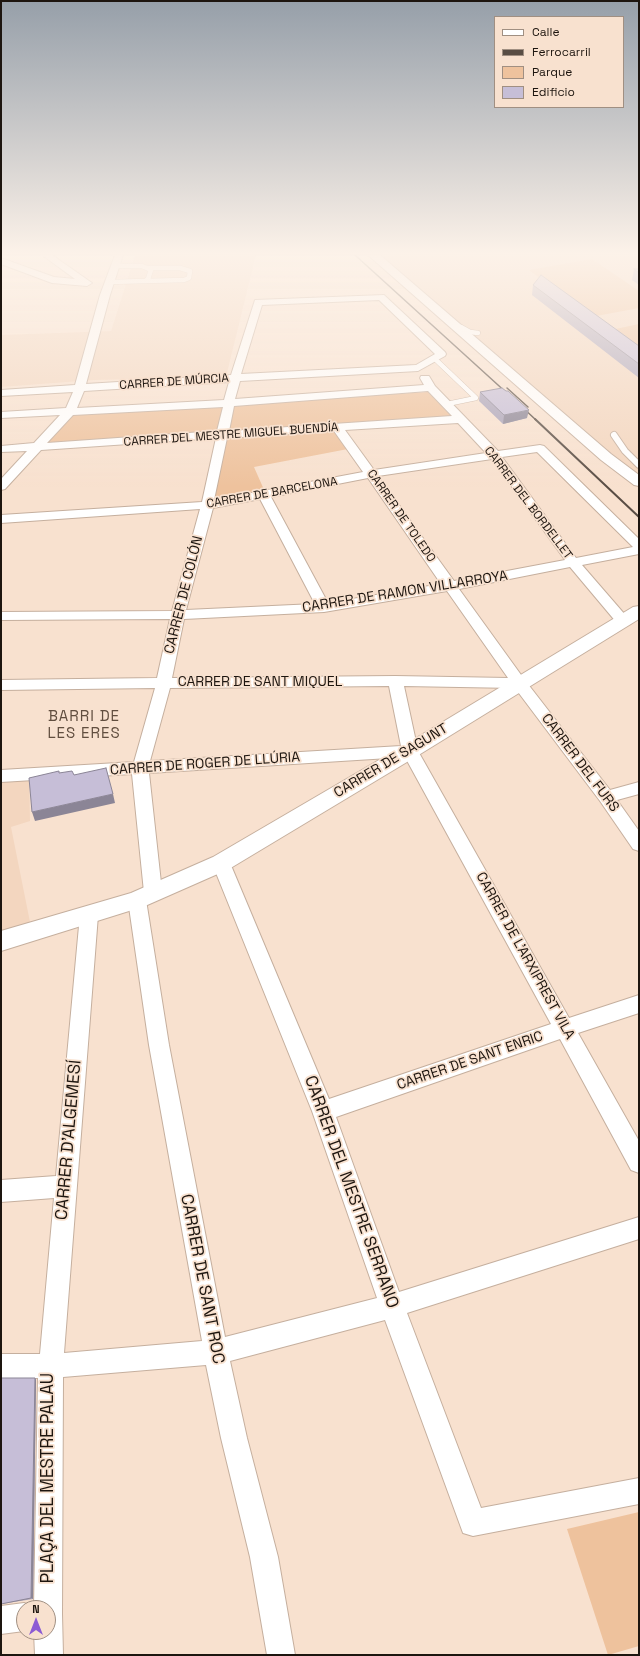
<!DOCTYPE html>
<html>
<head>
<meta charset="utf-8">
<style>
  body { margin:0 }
  #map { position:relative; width:640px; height:1656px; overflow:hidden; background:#f8e1cf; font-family:"Space Grotesk",sans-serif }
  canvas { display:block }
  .frame { position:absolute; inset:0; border:2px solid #1d150f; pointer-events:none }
  .legend { position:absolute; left:494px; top:16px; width:130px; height:92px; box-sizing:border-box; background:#f8e1cf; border:1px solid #a08f82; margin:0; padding:5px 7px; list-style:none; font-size:12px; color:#1d150f }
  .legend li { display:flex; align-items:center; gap:8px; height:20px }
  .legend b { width:20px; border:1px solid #a08f82 }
  .north { position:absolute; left:16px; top:1600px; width:40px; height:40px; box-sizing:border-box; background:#f8e1cf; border:1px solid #a08f82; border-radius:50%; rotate:0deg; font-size:11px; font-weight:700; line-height:16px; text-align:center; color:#1d150f }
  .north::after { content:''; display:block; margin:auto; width:14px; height:18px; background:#8c5bd4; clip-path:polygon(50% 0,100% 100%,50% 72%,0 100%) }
</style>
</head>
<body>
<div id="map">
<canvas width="640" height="1656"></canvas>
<div class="frame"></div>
<ul class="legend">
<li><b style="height:5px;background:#fff"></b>Calle</li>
<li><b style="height:5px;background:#594d44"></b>Ferrocarril</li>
<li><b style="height:11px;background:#eec29d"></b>Parque</li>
<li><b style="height:11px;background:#c6bed7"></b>Edificio</li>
</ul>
<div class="north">N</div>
</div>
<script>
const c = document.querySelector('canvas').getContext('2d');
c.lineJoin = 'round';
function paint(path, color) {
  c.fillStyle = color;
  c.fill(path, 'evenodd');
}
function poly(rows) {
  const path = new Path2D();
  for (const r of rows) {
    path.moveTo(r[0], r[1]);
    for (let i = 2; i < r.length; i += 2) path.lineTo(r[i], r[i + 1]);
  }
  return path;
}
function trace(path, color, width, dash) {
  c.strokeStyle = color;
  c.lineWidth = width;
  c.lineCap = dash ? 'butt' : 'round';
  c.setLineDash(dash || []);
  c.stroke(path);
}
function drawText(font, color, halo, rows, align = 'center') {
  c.font = font + ' "Space Grotesk",sans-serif';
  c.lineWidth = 3.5;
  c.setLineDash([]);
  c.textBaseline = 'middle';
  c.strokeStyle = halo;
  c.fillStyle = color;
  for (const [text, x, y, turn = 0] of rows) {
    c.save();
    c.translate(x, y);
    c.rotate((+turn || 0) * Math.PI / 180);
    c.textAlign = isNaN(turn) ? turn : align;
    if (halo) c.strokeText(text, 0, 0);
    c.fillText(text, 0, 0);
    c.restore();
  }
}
paint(poly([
  [135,255,256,255,226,377,95,380,1,387,1,335,111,331],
  [380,255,639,255,639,478,591,440],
  [29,775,30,821,11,827,32,932,1,941,1,776]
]), '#f3d6bf');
paint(poly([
  [592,259,639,291,639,308,591,317,529,270],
  [639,324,639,351,611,330],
  [428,392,453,418,224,433,231,404],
  [226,405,218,433,43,445,71,413],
  [335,429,348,449,254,467,265,492,210,502,222,436],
  [639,1512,639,1646,608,1655,567,1529]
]), '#eec29d');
const serviceFar1 = poly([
  [145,281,184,280,189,278,190,271,180,268,147,268],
  [110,282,145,281,148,279,151,270,142,266,115,266],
  [461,327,470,332,478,333],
  [434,358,476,398,447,404]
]);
const service = poly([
  [614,435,625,451,639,465]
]);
const minor = poly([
  [42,255,52,255,92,283,87,286,52,283,1,264,1,258,54,277,75,279,42,255],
  [115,255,123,255,110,295,86,384,231,375,255,300,384,295,445,352,446,354,445,356,418,371,240,381,235,399,424,385,420,378,421,376,429,376,435,386,498,451,540,445,544,446,639,539,639,554,582,565,627,617,629,620,627,623,622,624,617,623,570,567,459,589,524,679,610,790,639,782,639,794,617,800,639,831,639,851,633,849,600,801,515,688,404,686,418,751,569,1018,639,995,639,1013,578,1033,639,1141,639,1173,631,1170,560,1039,336,1117,399,1292,639,1217,639,1239,407,1313,481,1508,639,1478,639,1504,473,1536,463,1533,385,1320,230,1361,247,1438,278,1557,295,1655,267,1655,250,1557,221,1438,206,1365,63,1377,62,1614,63,1655,35,1655,34,1632,48,1632,48,1608,24,1608,24,1631,1,1634,1,1606,24,1603,34,1607,38,1378,1,1378,1,1354,40,1354,54,1198,1,1202,1,1180,56,1176,80,915,83,910,89,907,95,910,98,915,64,1353,202,1341,149,1045,128,900,131,895,137,893,143,895,146,900,169,1045,225,1337,377,1298,312,1111,212,863,215,858,221,856,227,858,230,863,329,1099,551,1024,405,757,149,773,162,892,159,897,153,899,147,897,144,892,132,774,1,782,1,770,134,762,155,688,1,690,1,680,157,678,170,619,1,620,1,612,172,611,200,509,1,523,1,515,202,502,216,438,41,450,5,489,1,490,1,479,27,451,1,452,1,446,34,443,60,415,1,418,1,412,66,408,73,392,1,396,1,390,75,385,100,295,115,255],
  [379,300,435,354,416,365,241,374,262,305,379,300],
  [229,382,224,400,77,408,84,391,229,382],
  [428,391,452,416,229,431,234,406,428,391],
  [223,407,217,431,47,443,73,415,223,407],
  [458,423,486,453,374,470,345,430,458,423],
  [334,431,363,472,214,500,227,438,334,431],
  [537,452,633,547,576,558,502,457,537,452],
  [492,459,565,560,454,581,378,476,492,459],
  [368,478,441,584,328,603,271,497,368,478],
  [260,499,315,604,186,610,213,508,260,499],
  [447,591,508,678,395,676,172,678,184,619,324,612,447,591],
  [389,686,401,746,150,761,170,688,389,686]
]);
const tertiary = poly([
  [368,255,380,255,611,454,639,475,639,486,634,485,601,460,368,255],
  [639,606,639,619,417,756,229,869,145,906,1,951,1,931,131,893,213,857,403,746,633,607,639,606]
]);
trace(serviceFar1, '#c5af9e', 5.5);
trace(service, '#c5af9e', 8);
trace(minor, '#c5af9e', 2);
trace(tertiary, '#c5af9e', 2);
trace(serviceFar1, '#fff', 4.5);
trace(service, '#fff', 6);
paint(minor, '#fff');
paint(tertiary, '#fff');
trace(poly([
  [355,255,509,395],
  [507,388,528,407],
  [521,406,536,420]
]), '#594d44', 1.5);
trace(poly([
  [535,419,639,517]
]), '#594d44', 2);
paint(poly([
  [634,269,639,269,639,285,632,280],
  [533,285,639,346,639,378,532,295],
  [480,392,527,418,503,424,479,401],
  [1,1378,35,1378,36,1380,33,1599,1,1604]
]), '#aaa3b9');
paint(poly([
  [529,410,527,418,503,424,504,415],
  [113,794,115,803,35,821,32,812],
  [35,1378,36,1380,33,1599,31,1598]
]), '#8b8596');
const building = poly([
  [634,269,639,269,639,273,634,269],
  [541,275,639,346,639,364,533,285,541,275],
  [502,388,506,391,508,391,529,410,504,415,480,392,502,388],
  [106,768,113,794,32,812,29,778,59,771,59,773,72,771,74,775,106,768],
  [1,1378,35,1378,31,1598,1,1604,1,1378]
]);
paint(building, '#c6bed7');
trace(building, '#8b8596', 1);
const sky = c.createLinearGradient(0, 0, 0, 487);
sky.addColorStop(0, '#969fa9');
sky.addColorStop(0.52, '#fcf2e9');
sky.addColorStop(1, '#fcf2e900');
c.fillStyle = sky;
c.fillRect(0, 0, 640, 487);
drawText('12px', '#1d150f', '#f8e1cf', [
  ["CARRER DE MÚRCIA",174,382,-4],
  ["CARRER DEL MESTRE MIGUEL BUENDÍA",231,435,-4],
  ["CARRER DE BARCELONA",272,493,-10],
  ["CARRER DEL BORDELLET",528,503,53],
  ["CARRER DE TOLEDO",401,516,55]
]);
drawText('14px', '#1d150f', '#f8e1cf', [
  ["CARRER DE RAMON VILLARROYA",405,592,-9],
  ["CARRER DE COLÓN",184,595,-76],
  ["CARRER DE SANT MIQUEL",260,682],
  ["CARRER DE SAGUNT",391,761,-31],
  ["CARRER DEL FURS",580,763,53],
  ["CARRER DE ROGER DE LLÚRIA",205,764,-4],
  ["CARRER DE L'ARXIPREST VILA",525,956,61],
  ["CARRER DE SANT ENRIC",470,1061,-19]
]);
c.letterSpacing = '1px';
drawText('15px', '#614e3f', '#f8e1cf', [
  ["BARRI DE",84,717],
  ["LES ERES",84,734]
]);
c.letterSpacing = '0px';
drawText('17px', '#1d150f', '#f8e1cf', [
  ["CARRER D'ALGEMESÍ",69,1140,-85],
  ["CARRER DEL MESTRE SERRANO",351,1192,70],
  ["CARRER DE SANT ROC",202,1279,79],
  ["PLAÇA DEL MESTRE PALAU",48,1478,-90]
]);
</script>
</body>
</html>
